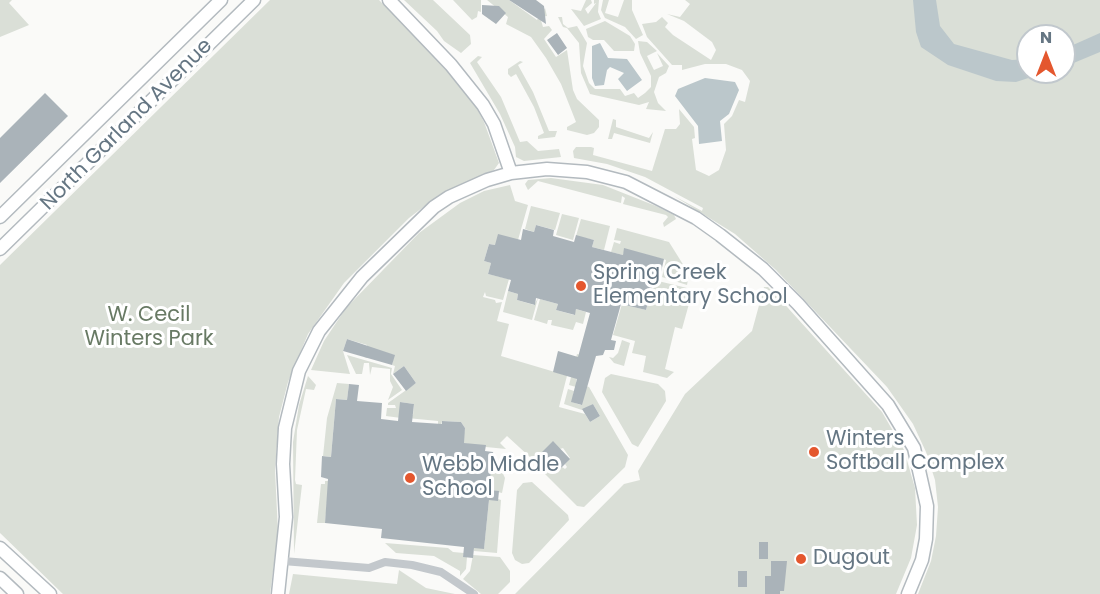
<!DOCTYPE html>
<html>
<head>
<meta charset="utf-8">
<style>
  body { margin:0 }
  #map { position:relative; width:1100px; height:594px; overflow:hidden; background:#fafaf8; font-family:Poppins,sans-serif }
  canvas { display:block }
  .north { position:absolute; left:1016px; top:24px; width:60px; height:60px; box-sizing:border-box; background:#fff; border:2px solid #c1c8cd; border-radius:50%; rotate:0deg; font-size:16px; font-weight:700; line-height:24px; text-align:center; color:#657683 }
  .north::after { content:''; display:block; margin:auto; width:21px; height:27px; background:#e4572e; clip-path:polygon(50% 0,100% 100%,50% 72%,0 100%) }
</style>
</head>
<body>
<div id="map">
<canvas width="1100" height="594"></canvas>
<div class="north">N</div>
</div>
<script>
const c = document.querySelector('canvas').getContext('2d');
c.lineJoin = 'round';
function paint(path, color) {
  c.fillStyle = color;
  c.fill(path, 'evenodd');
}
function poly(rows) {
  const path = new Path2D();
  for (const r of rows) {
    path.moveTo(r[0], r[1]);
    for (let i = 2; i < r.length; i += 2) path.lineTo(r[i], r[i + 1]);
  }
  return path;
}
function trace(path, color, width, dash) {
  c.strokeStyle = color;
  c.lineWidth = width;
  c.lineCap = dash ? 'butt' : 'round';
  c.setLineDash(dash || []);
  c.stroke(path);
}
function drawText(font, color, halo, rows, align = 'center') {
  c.font = font + ' Poppins,sans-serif';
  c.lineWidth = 6;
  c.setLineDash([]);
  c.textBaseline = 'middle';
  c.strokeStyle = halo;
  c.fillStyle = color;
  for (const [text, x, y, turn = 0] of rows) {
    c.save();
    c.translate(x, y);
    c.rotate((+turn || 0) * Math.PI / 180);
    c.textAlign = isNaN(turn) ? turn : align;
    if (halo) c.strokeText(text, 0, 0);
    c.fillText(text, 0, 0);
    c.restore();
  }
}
paint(poly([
  [0,0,12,0,9,3,29,25,0,37],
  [270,0,379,0,445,67,473,101,484,122,499,163,494,170,439,195,409,218,344,283,308,334,288,382,279,417,275,470,278,533,270,594,63,594,0,533,0,265],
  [404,0,433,0,470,35,471,44,461,53,444,41,437,31],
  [453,0,481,0,481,12,478,11,477,17,472,20],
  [487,0,509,0,537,20,545,8,547,16,540,17,543,27,549,26,552,30,544,39,556,57,567,50,573,90,577,99,599,120,599,127,594,133,587,135,567,130,567,127,576,122,561,84,546,58,531,37,506,24,508,17],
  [586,0,591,0,592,3,585,9,588,14,596,3,594,4,594,0,599,0,598,12,601,19,584,26,571,9,581,11],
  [603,0,609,0,605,13,618,17,624,0,632,0,632,10,643,35,636,39,625,27,605,18,601,10],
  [685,0,1100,0,1100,594,918,594,931,561,936,536,938,507,935,480,926,452,913,424,887,387,776,270,735,234,674,196,702,211,703,208,645,177,607,164,574,158,573,151,576,147,591,147,594,148,593,155,652,171,665,129,676,129,680,124,679,109,694,127,695,138,692,139,696,170,709,176,719,170,726,150,724,124,732,116,739,100,745,102,750,81,742,70,726,64,705,64,682,70,682,65,672,65,647,37,642,24,656,22,662,17,668,23,665,27,673,35,711,60,716,50,712,42,684,21,667,14,680,17,690,4],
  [1028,36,1064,36,1064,72,1028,72],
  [558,17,562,17,563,24,568,28,577,26,587,43,583,66,589,83,595,89,620,89,625,96,634,93,638,98,645,93,651,87,651,76,640,53,638,41,647,42,657,51,647,56,654,70,663,66,657,53,669,66,666,73,659,77,654,92,658,103,666,111,646,109,649,102,639,105,590,94,581,73,579,43,567,28,563,27],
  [605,21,630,36,635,44,634,51,614,51,604,40,593,40,588,37,586,29],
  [478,56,482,57,477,62,501,97,520,142,527,141,538,151,559,149,561,157,524,161,516,157,515,147,500,114,470,63],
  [520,61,523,62,518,65,533,92,549,131,557,131,555,137,538,139,538,136,544,133,534,107,516,74,511,77,508,74,508,69],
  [613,119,616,120,616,127,649,138,653,132,650,143,614,133,612,139,608,139],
  [551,178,603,185,656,206,674,215,676,219,664,227,663,223,668,217,666,215,623,204,625,198,622,196,621,203,538,181,528,190,525,184,528,180],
  [510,185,515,201,528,205,518,240,495,245,489,244,484,261,491,263,488,274,509,279,503,300,486,296,485,292,483,297,495,300,496,303,502,302,497,321,509,324,501,356,565,375,569,368,559,407,585,414,590,422,600,416,593,404,582,410,564,404,568,389,574,391,572,402,581,405,576,387,569,385,577,354,581,355,576,383,589,387,628,455,625,467,584,507,577,506,543,472,548,466,556,473,562,467,565,469,567,467,565,464,570,458,563,448,538,456,547,465,543,469,507,436,500,443,506,449,486,447,462,443,465,428,461,422,442,421,441,426,438,426,438,421,407,418,408,415,413,415,414,404,400,402,401,418,386,416,387,408,396,408,395,405,388,405,388,403,416,383,404,366,393,374,395,366,392,365,394,355,371,348,367,358,364,357,367,345,347,339,343,351,350,374,311,370,324,341,346,308,419,233,460,203,484,191],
  [531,206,560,213,555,230,536,225,534,232,525,229],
  [562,214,579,218,573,240,556,235],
  [581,219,610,226,604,250,592,247,594,240,576,236],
  [617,228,669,242,689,274,687,285,662,277,666,260,625,249,623,255,611,252,614,242,620,244,621,241,614,240],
  [654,280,687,288,692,293,682,329,675,327,665,369,674,372,667,378,643,372,646,356,632,353,635,341,613,335,622,304,646,310],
  [764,287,768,287,779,298,882,412,904,450,915,488,917,525,911,558,896,594,515,594,624,484,640,480,638,471,685,394,752,331],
  [508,291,518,294,517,300,534,305,538,298,532,320,503,312],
  [540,299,558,304,556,310,574,315,576,309,586,312,583,324,576,322,573,330,551,325,552,320,548,320,547,324,534,320],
  [622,340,630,343,624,366,614,363,609,357,613,358,618,353],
  [347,355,392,368,391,374,402,390,388,400,393,387,390,381,390,369,372,367,370,375,369,363,364,363,362,374,356,374],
  [611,374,658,384,665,391,666,401,638,447,632,444,602,392,605,378],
  [308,376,316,385,314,390,306,389,297,430,295,480,296,484,302,485,294,554,293,442,299,405],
  [337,383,349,384,347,400,336,399,331,457,323,456,327,418],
  [493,452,505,478,502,493,489,490],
  [325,481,329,481,325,523,317,523,321,484,325,484],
  [532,482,568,515,569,520,529,563,522,564,515,560,512,553,517,490,523,483],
  [498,499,501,500,497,553,474,551,474,548,484,548,489,500],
  [385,543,448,548,453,552,464,553,463,557,467,557,466,569,460,576,460,571,434,556,396,553],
  [473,555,500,557,510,571,510,582,498,594,481,594,463,579,470,571],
  [399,570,426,588,455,594,289,594,293,574,397,584]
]), '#dadfd7');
paint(poly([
  [913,0,936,0,940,26,954,44,1012,60,1028,59,1028,72,1047,72,1016,82,996,81,948,65,921,47,916,32],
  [1100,33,1100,52,1064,67,1064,49],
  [600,43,608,58,627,59,642,80,627,91,618,79,624,73,610,67,607,70,604,85,595,86,592,78,592,46],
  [705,78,735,82,739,90,729,114,720,121,722,141,699,144,698,126,675,96,678,89]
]), '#bbc7cb');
paint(poly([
  [509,0,536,0,544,6,546,24],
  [482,5,499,6,506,13,496,24,482,14],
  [557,33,567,48,558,55,547,40],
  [45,93,68,116,0,183,0,138],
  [536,225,554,230,553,236,574,242,576,235,594,240,592,247,623,255,624,248,664,259,659,281,654,280,646,310,621,304,611,340,616,341,614,350,605,350,603,355,596,356,582,405,571,402,577,379,553,372,558,351,578,357,590,313,576,309,575,315,556,310,558,304,536,298,535,305,517,300,518,294,508,291,511,280,488,274,491,263,484,261,489,244,495,245,498,234,521,240,523,229,534,232],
  [347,339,395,355,392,365,343,351],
  [404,366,416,383,406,391,393,374],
  [349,384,359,385,357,401,382,403,381,419,398,421,400,402,414,404,412,422,442,424,442,421,461,422,465,428,464,443,486,445,485,451,493,452,489,490,499,491,498,501,489,500,484,549,474,548,473,558,463,557,464,547,381,538,382,529,325,523,328,479,321,477,322,456,331,457,336,399,347,400],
  [593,404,600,416,590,422,582,409],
  [553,441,570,459,556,473,538,456],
  [759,542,768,542,768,559,759,559],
  [771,561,787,561,784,591,780,591,780,594,765,594,765,576,771,576],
  [738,571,747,571,747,587,738,587]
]), '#aab3b9');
const secondary = poly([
  [389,0,451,65,483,105,494,124,511,173],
  [0,217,221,0],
  [0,249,254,0],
  [0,548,50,594],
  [0,578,17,594],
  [278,594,286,517,283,464,285,428,299,371,319,331,362,277,434,207,449,197,487,180,511,173,547,169,587,172,626,182,696,218,720,235,763,269,798,304,888,405,914,448,927,506,926,539,922,560,908,594]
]);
trace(secondary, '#b3babf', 15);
trace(poly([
  [283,561,369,568,385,562,412,565,441,572,474,594]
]), '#c3c8cc', 8);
trace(secondary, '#fff', 12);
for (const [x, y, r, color] of [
  [581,286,6,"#e4572e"],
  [814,452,6,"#e4572e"],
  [410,478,6,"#e4572e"],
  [801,559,6,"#e4572e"]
]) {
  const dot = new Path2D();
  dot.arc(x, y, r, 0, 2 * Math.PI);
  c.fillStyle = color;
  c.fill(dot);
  trace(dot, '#fff', 2);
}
drawText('21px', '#657683', '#fff', [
  ["North Garland Avenue",127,125,-45]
]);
drawText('21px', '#657683', '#fff', [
  ["Spring Creek",593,274],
  ["Elementary School",593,298],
  ["Winters",826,440],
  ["Softball Complex",826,464],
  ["Webb Middle",422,466],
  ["School",422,490],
  ["Dugout",813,559]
], 'left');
drawText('21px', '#687a64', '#fff', [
  ["W. Cecil",149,316],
  ["Winters Park",149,340]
]);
</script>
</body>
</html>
